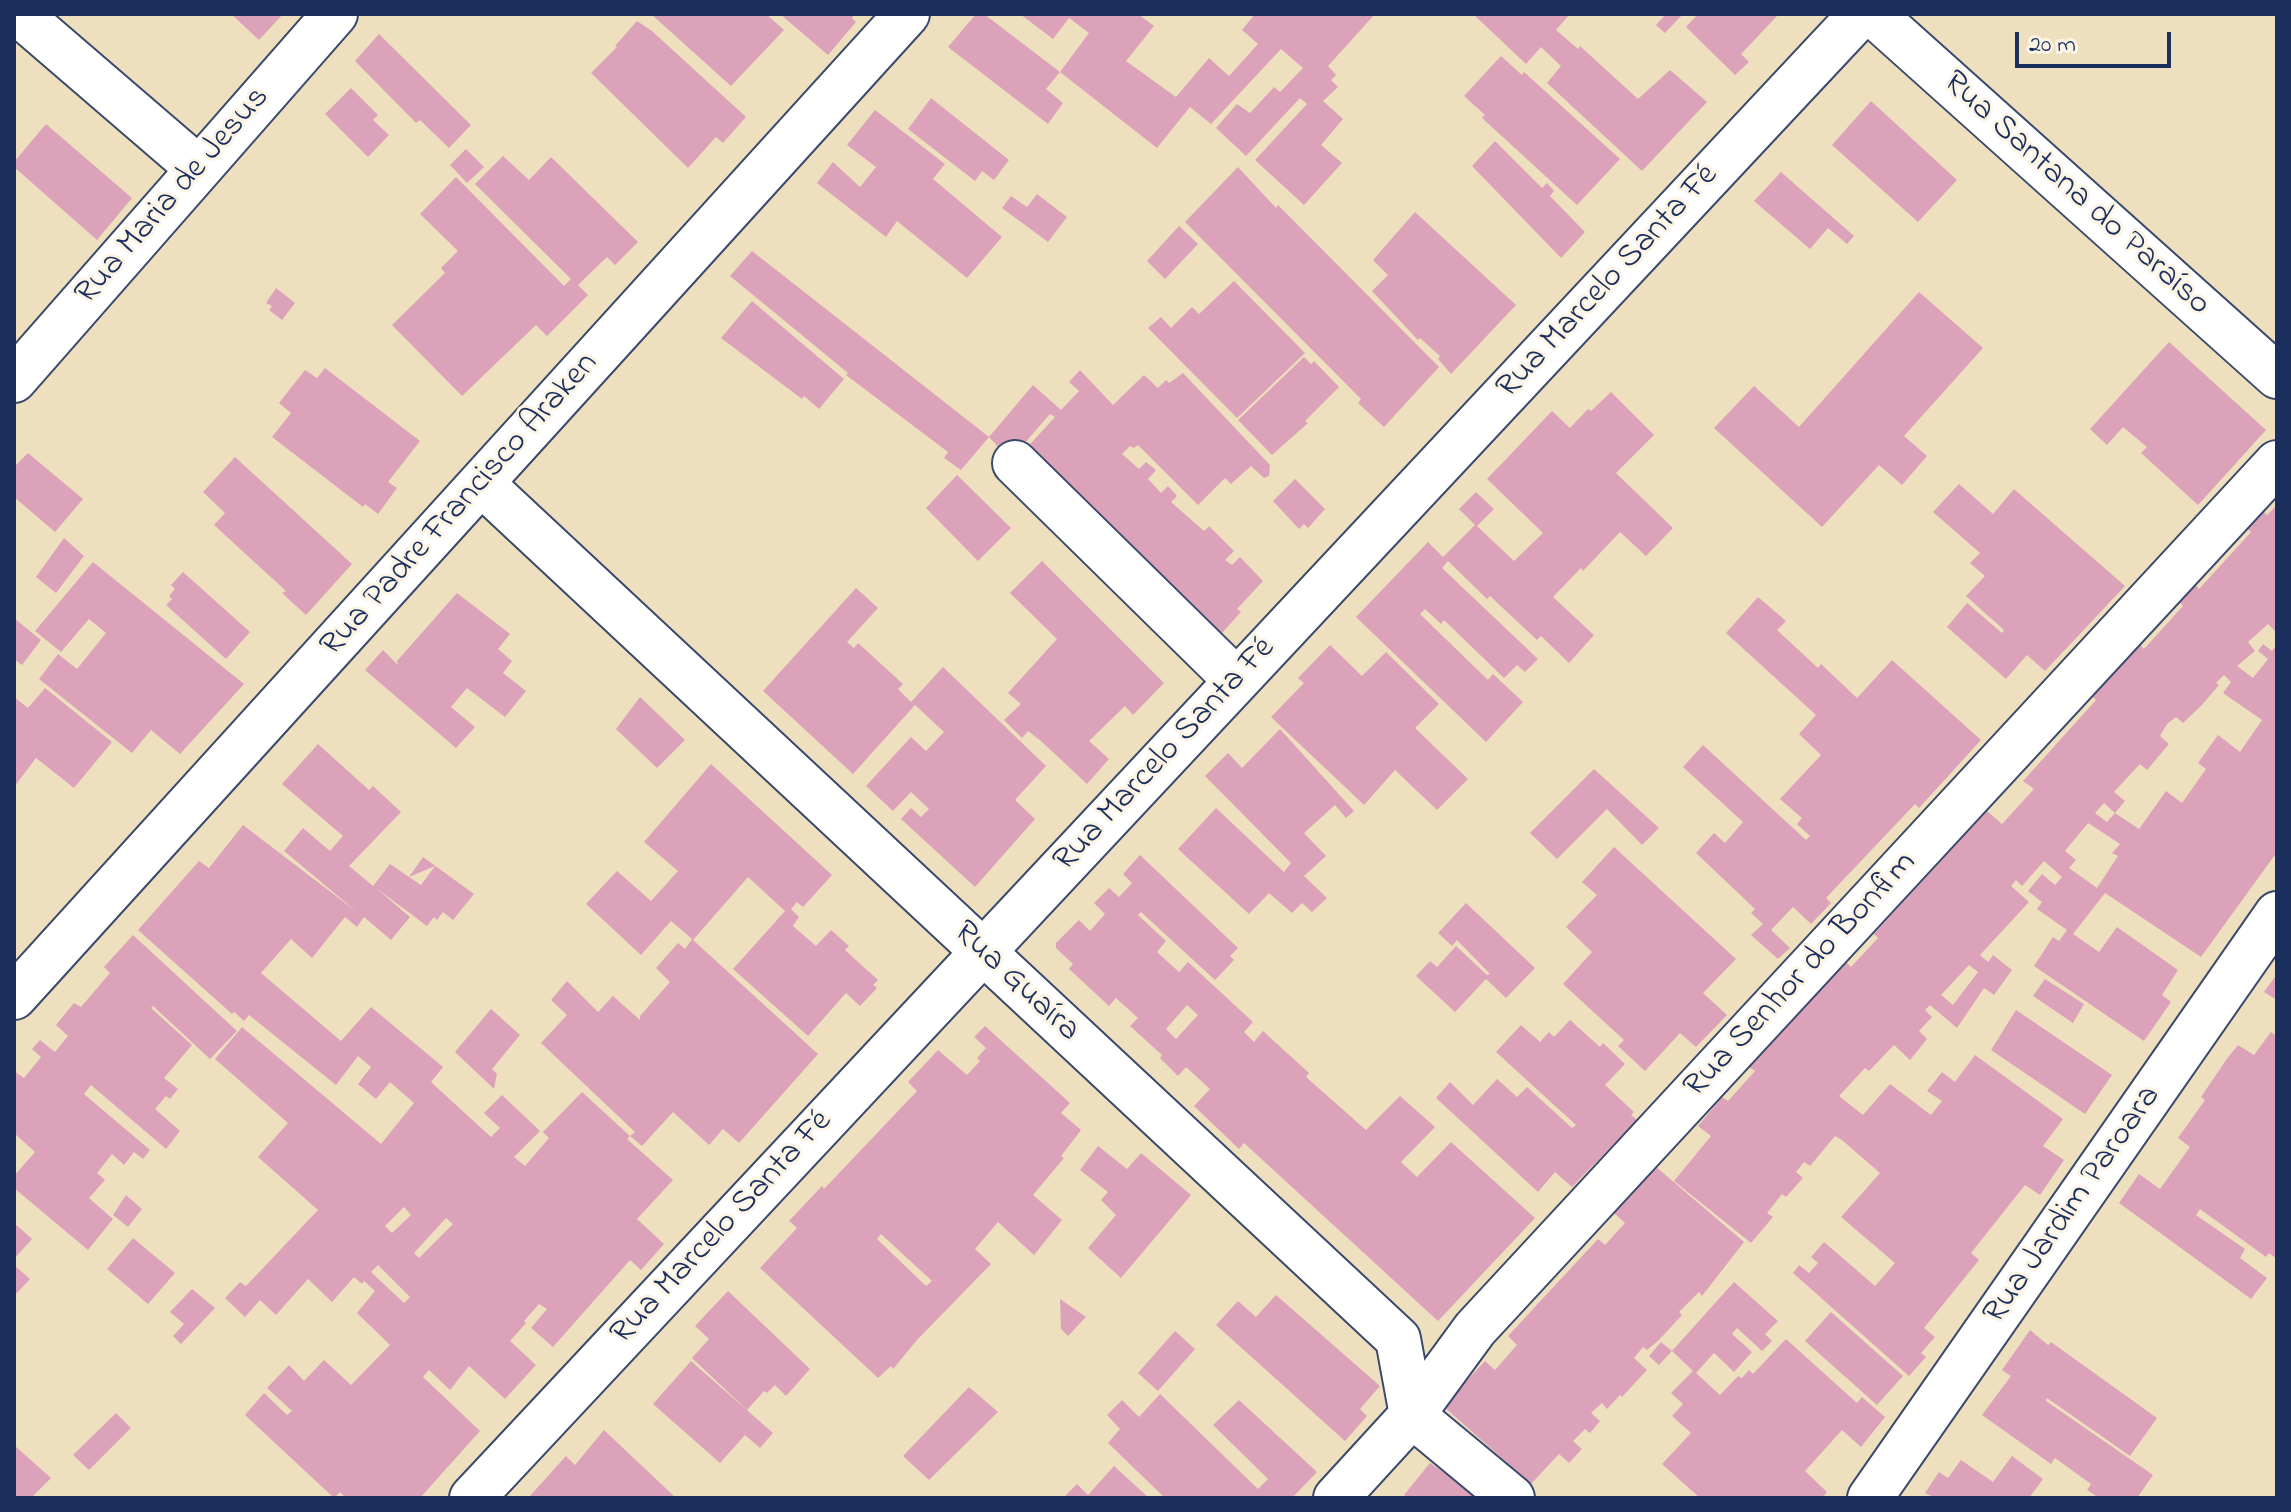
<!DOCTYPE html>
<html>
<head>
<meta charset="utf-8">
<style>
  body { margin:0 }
  #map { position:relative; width:2291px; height:1512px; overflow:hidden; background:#eee0be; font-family:"Indie Flower",sans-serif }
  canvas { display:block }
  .frame { position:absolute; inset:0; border:16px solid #1b2f5e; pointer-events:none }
  .scale { position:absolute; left:2015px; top:32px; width:156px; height:36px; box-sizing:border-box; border:4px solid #1b2f5e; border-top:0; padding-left:10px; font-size:24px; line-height:28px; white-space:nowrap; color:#1b2f5e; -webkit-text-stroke:6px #fcf5e5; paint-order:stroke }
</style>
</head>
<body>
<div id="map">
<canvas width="2291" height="1512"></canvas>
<div class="frame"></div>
<div class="scale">20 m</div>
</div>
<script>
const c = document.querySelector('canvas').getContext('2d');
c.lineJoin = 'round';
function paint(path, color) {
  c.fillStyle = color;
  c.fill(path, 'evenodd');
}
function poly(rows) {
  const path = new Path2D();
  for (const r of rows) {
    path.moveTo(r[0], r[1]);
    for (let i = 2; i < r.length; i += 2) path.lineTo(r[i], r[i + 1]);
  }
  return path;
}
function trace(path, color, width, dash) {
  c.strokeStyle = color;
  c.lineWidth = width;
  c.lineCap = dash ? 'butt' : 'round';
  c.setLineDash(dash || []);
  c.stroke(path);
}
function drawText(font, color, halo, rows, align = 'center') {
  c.font = font + ' "Indie Flower",sans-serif';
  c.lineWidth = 6;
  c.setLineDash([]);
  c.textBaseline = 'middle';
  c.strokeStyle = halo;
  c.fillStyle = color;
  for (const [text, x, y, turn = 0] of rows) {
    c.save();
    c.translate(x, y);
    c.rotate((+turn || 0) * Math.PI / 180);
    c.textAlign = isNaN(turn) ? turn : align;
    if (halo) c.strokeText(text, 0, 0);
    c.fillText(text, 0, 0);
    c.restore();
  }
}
paint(poly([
  [231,14,283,14,259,40],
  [651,14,766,14,784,30,731,86],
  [780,14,855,14,852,18,856,22,828,55],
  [976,14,984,14,1060,72,1046,89,1063,103,1048,124,948,47],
  [1020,14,1138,14,1154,26,1126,61,1176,97,1209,58,1229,76,1258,44,1242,30,1255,14,1375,14,1328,66,1336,75,1331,80,1338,87,1323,101,1343,119,1321,145,1342,163,1304,205,1255,160,1307,104,1300,98,1246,156,1216,128,1237,104,1250,113,1274,87,1280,92,1303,68,1281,49,1211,124,1190,107,1157,148,1060,72,1089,33,1069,18,1053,39],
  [1473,14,1570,14,1556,30,1578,49,1580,46,1638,99,1670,70,1707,102,1642,171,1547,83,1561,66,1541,47,1526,64],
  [1666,14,1683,14,1665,33,1656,25],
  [1698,14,1779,14,1741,54,1749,62,1735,75,1686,27],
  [637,21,652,31,746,117,723,143,716,137,688,168,591,73,617,47,615,46],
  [379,34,471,125,449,148,420,120,416,123,355,61],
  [1501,56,1522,75,1524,72,1620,159,1577,205,1482,118,1485,115,1464,96],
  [351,88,378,115,373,120,389,135,368,157,325,114],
  [931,98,1009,160,994,180,982,171,975,181,908,129],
  [1871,101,1957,180,1918,222,1832,145],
  [875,110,945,164,933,179,1002,237,967,278,897,221,886,237,817,183,833,162,860,187,876,167,847,145],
  [46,124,132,198,97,240,14,167,14,162],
  [1495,141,1542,188,1547,183,1554,191,1550,196,1585,232,1561,258,1472,166],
  [466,149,484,167,467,183,450,165],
  [503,156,529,180,551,157,638,242,615,265,607,257,578,285,588,295,547,336,536,325,462,396,392,325,445,273,441,268,458,251,420,214,456,177,564,286,571,279,475,184],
  [1238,167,1276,208,1278,205,1439,367,1384,427,1358,403,1361,399,1185,222],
  [1781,172,1854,236,1847,244,1828,228,1810,249,1754,201],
  [1037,194,1067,217,1048,242,1002,208,1011,196,1027,207],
  [1415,212,1516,305,1451,374,1438,359,1440,356,1420,338,1418,340,1372,291,1388,275,1373,260],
  [1179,226,1198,244,1165,279,1147,261],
  [752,251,989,437,961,470,944,458,948,452,846,375,848,373,730,276],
  [1234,281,1305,353,1237,418,1148,328,1161,317,1171,328,1192,307,1199,314],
  [276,288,295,303,282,320,269,310,272,306,266,303],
  [1919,292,1983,348,1904,436,1927,456,1902,485,1879,465,1822,527,1714,428,1754,386,1799,427],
  [752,301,844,379,819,409,804,396,802,399,721,338],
  [2169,342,2266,430,2198,505,2141,453,2147,447,2123,427,2107,445,2090,429],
  [1304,357,1311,364,1314,361,1339,387,1305,421,1308,423,1272,455,1238,420],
  [325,368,420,441,388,482,397,488,378,514,365,504,363,507,272,437,291,413,279,403,305,370,317,378],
  [1080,370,1113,405,1144,375,1158,388,1166,380,1169,383,1183,373,1270,465,1269,476,1264,478,1251,466,1231,484,1225,478,1198,505,1138,445,1134,448,1130,446,1122,454,1139,469,1146,462,1156,470,1148,479,1161,493,1168,486,1177,496,1171,502,1204,531,1209,526,1234,551,1225,560,1232,565,1240,557,1263,581,1237,609,1241,612,1212,644,1023,452,1055,417,1050,414,1010,460,989,437,1033,385,1061,410,1079,391,1069,382],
  [1611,392,1654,435,1616,473,1673,528,1646,556,1620,532,1583,571,1581,568,1553,597,1594,635,1569,663,1541,636,1537,640,1490,596,1487,599,1448,561,1442,568,1538,659,1525,672,1517,665,1504,678,1444,620,1441,624,1425,609,1420,614,1488,680,1493,674,1523,702,1486,742,1356,617,1428,542,1443,557,1475,525,1459,509,1476,492,1494,509,1477,526,1514,561,1543,533,1487,479,1552,411,1570,428,1588,409,1591,411],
  [28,453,83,499,55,532,14,497,14,467],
  [235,457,352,564,306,615,282,593,286,591,214,525,225,513,203,492],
  [957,475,1011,528,978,561,926,508],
  [1295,479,1325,509,1308,528,1304,524,1299,529,1273,501],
  [1959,484,1993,514,2014,489,2125,586,2045,671,2027,655,2006,679,1947,627,1967,603,2002,633,2004,630,1966,596,1985,576,1970,563,1980,553,1933,512],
  [2277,505,2277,633,2268,624,2248,642,2255,651,2237,666,2253,678,2268,659,2258,651,2263,644,2272,651,2277,644,2277,852,2201,957,2105,893,2073,934,2099,952,2117,927,2178,970,2162,995,2171,1002,2144,1041,2034,966,2053,937,2059,941,2067,930,2037,909,2042,902,2028,891,2042,874,2055,885,2062,877,2044,861,2022,886,2016,880,2011,886,2029,902,1980,955,1988,962,1993,955,2012,970,1994,995,1984,988,1957,1028,1930,1005,1925,1010,1932,1017,1919,1031,1927,1039,1910,1060,1894,1045,1869,1071,1865,1068,1839,1096,1863,1115,1890,1084,1931,1115,1942,1101,1927,1091,1942,1072,1955,1082,1975,1055,2063,1119,2043,1146,2064,1160,2040,1195,2025,1185,1971,1253,1979,1260,1924,1328,1935,1337,1921,1353,1926,1357,1909,1376,1793,1273,1799,1265,1809,1273,1818,1263,1811,1257,1824,1242,1875,1286,1895,1263,1841,1217,1880,1173,1842,1140,1835,1136,1810,1166,1804,1162,1796,1172,1803,1178,1786,1197,1782,1194,1767,1213,1773,1217,1751,1243,1674,1181,1711,1136,1698,1126,1722,1097,1728,1101,1755,1071,1749,1067,1771,1040,1846,962,1851,967,1878,938,1874,934,1987,811,2002,824,2034,789,2023,781,2096,700,2090,694,2138,642,2144,649,2183,606,2177,599,2193,582,2199,589,2251,532,2245,526,2261,509,2267,515],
  [2224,675,2231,682,2223,693,2262,720,2240,752,2218,735,2198,763,2206,769,2182,803,2166,791,2139,829,2115,813,2107,822,2095,813,2104,803,2115,813,2125,801,2114,792,2140,764,2147,770,2169,744,2160,736,2167,724,2176,717,2183,723,2201,706,2219,685,2216,683],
  [2088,823,2120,844,2112,853,2118,856,2097,888,2069,868,2076,860,2065,851],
  [1969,965,1978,972,1953,1005,1941,995],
  [64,538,84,556,56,593,36,577],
  [1042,561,1164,683,1133,715,1125,706,1089,741,1109,759,1087,784,1041,741,1028,731,1022,738,1004,720,1021,704,1008,693,1057,639,1010,593],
  [93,562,244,684,180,754,151,730,132,753,39,679,58,654,77,669,106,633,89,619,61,652,35,631],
  [183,572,250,632,226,659,166,605,172,599,169,596,175,589,171,585],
  [856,588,878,608,847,642,854,648,858,643,903,684,898,689,911,702,943,667,1046,766,1015,800,1035,819,975,887,901,819,911,808,921,817,929,809,911,792,893,811,866,786,911,737,926,751,944,732,915,705,853,774,763,691],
  [457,593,510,634,498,649,512,661,503,673,526,691,505,717,467,688,451,707,475,727,456,748,365,670,383,650,398,665,397,661],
  [1758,597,1786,621,1777,630,1818,668,1821,664,1857,698,1892,660,1981,740,1919,808,1915,804,1826,898,1831,903,1811,924,1793,907,1771,930,1790,948,1778,959,1751,935,1763,924,1751,913,1755,909,1696,853,1714,833,1725,843,1743,822,1683,767,1703,745,1806,840,1810,836,1797,824,1802,818,1780,799,1821,755,1799,734,1816,715,1726,633],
  [14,618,41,640,22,665,14,659],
  [1330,645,1362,676,1386,652,1439,704,1415,728,1468,779,1437,810,1395,770,1364,805,1271,717,1304,683,1298,678],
  [45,688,112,742,74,788,36,758,14,787,14,697,28,708],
  [640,697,685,740,657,768,616,729],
  [1280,729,1354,811,1346,818,1335,805,1304,833,1326,856,1304,876,1327,898,1312,912,1302,903,1292,913,1269,893,1249,914,1178,849,1216,808,1284,872,1291,863,1205,776,1228,753,1242,768],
  [318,744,369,790,373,786,401,812,349,866,373,886,390,864,409,877,423,857,474,894,453,920,443,912,437,920,434,917,427,926,376,888,410,917,391,940,364,917,357,927,345,917,312,958,291,939,261,973,341,1041,371,1007,443,1067,431,1082,491,1137,500,1128,484,1113,502,1095,540,1131,514,1157,525,1166,549,1138,543,1132,582,1092,630,1136,627,1139,673,1180,637,1219,664,1244,641,1270,630,1260,553,1347,531,1328,547,1309,539,1304,524,1321,526,1323,510,1341,536,1365,505,1399,469,1366,450,1390,429,1370,423,1377,480,1431,420,1498,416,1496,413,1498,346,1498,340,1492,334,1498,245,1415,264,1393,287,1415,292,1411,267,1388,289,1365,304,1381,324,1360,351,1385,390,1345,357,1313,375,1291,364,1281,362,1284,354,1277,332,1302,308,1279,276,1315,260,1300,245,1317,225,1298,240,1282,246,1286,318,1210,258,1157,288,1123,215,1059,242,1027,381,1144,414,1103,390,1082,376,1099,358,1084,371,1067,358,1056,336,1085,249,1015,244,1021,234,1012,232,1014,138,930,199,861,209,868,243,825,357,912,284,851,303,828,330,851,343,836,282,784],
  [435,866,421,885,409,877],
  [404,1207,411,1215,392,1233,385,1226],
  [446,1218,453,1224,419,1258,414,1253],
  [378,1265,410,1297,404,1303,371,1272],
  [711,764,832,875,803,907,797,902,791,909,799,917,793,926,816,946,831,930,849,946,845,950,878,980,873,985,877,988,860,1006,846,993,808,1036,733,969,785,911,748,877,693,940,818,1054,739,1143,723,1129,709,1145,673,1112,642,1146,630,1136,635,1132,541,1043,567,1015,551,1000,567,981,598,1012,613,996,640,1020,640,1016,670,982,656,968,678,943,685,949,692,939,671,921,641,955,586,904,617,871,651,901,678,871,644,842],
  [1594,769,1659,828,1642,845,1607,809,1557,859,1530,833],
  [1614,847,1736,959,1703,993,1727,1015,1696,1047,1680,1033,1645,1071,1618,1046,1624,1040,1563,984,1592,952,1566,927,1597,895,1582,882],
  [1140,855,1238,948,1230,956,1234,960,1215,980,1141,912,1138,915,1166,941,1157,952,1179,972,1188,962,1253,1022,1244,1032,1254,1042,1263,1031,1309,1073,1306,1077,1366,1130,1400,1096,1435,1127,1401,1162,1417,1177,1451,1142,1535,1218,1438,1321,1244,1143,1239,1149,1194,1106,1210,1089,1186,1067,1178,1076,1160,1058,1162,1055,1130,1026,1138,1018,1116,998,1109,1006,1069,969,1073,964,1056,948,1056,943,1079,920,1090,931,1105,914,1094,903,1109,888,1119,897,1132,883,1123,874],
  [1187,1005,1198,1015,1176,1039,1166,1029],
  [1466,903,1535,968,1506,998,1486,979,1455,1012,1416,976,1430,961,1437,967,1456,946,1487,975,1490,974,1457,940,1452,946,1438,933],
  [133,935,237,1031,210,1059,153,1006,151,1008,192,1045,164,1078,178,1089,170,1099,166,1096,155,1109,180,1131,166,1149,91,1085,84,1094,150,1150,143,1159,134,1152,124,1165,112,1154,97,1173,105,1180,89,1198,113,1219,88,1250,14,1188,14,1176,35,1152,14,1133,14,1071,24,1078,41,1057,32,1049,40,1040,55,1052,68,1036,56,1025,74,1003,81,1007,110,973,104,967],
  [2277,974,2277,1000,2264,992],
  [2045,979,2084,1004,2073,1023,2033,996],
  [491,1009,520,1035,492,1069,497,1074,494,1089,455,1052],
  [2016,1010,2112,1075,2085,1114,1991,1050],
  [1570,1020,1600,1047,1603,1043,1625,1064,1605,1085,1634,1112,1631,1115,1637,1120,1572,1187,1555,1172,1538,1192,1436,1098,1450,1082,1473,1105,1497,1079,1517,1097,1527,1087,1572,1128,1576,1125,1496,1052,1521,1025,1540,1042,1549,1032,1554,1037],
  [985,1026,1070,1103,1061,1113,1081,1130,1061,1156,1064,1158,1033,1195,1062,1220,1034,1255,998,1222,975,1249,991,1264,917,1340,893,1369,891,1366,878,1378,760,1268,797,1228,789,1221,822,1186,824,1189,917,1091,908,1082,938,1050,967,1075,980,1061,977,1058,986,1048,974,1037],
  [881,1234,932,1281,926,1286,877,1239],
  [2271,1032,2277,1036,2277,1259,2269,1253,2266,1257,2200,1209,2196,1215,2245,1249,2240,1258,2267,1278,2251,1299,2119,1203,2139,1174,2160,1189,2190,1147,2178,1138,2205,1100,2201,1097,2226,1060,2238,1045,2254,1055],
  [1098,1146,1127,1169,1141,1153,1191,1195,1121,1278,1088,1248,1116,1215,1101,1200,1108,1192,1080,1170],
  [1655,1166,1744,1242,1702,1296,1699,1292,1679,1312,1682,1315,1659,1340,1647,1350,1643,1347,1634,1358,1647,1370,1622,1397,1620,1395,1607,1409,1602,1403,1591,1413,1600,1421,1590,1433,1585,1429,1573,1441,1582,1449,1569,1463,1559,1454,1531,1484,1443,1406,1485,1361,1495,1370,1517,1345,1508,1336,1598,1239,1605,1245,1625,1223,1614,1213],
  [126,1195,142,1209,128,1227,113,1215],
  [14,1223,32,1239,14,1259],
  [133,1238,175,1273,148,1304,107,1269],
  [14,1265,30,1279,14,1296],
  [1734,1282,1778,1321,1765,1334,1772,1341,1762,1351,1737,1328,1732,1334,1752,1352,1734,1372,1714,1353,1696,1373,1720,1395,1738,1376,1742,1378,1749,1370,1753,1374,1786,1339,1857,1403,1862,1397,1885,1417,1861,1447,1842,1430,1805,1471,1827,1492,1822,1498,1700,1498,1662,1464,1691,1433,1672,1416,1683,1404,1671,1393,1693,1371,1672,1351],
  [192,1289,215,1308,181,1344,173,1336,184,1324,170,1312],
  [728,1291,810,1369,786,1396,775,1385,767,1393,764,1391,747,1410,692,1358,709,1339,695,1326],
  [1276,1295,1380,1386,1360,1409,1367,1416,1345,1441,1216,1325,1238,1301,1256,1317],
  [1060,1299,1086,1317,1068,1336,1061,1329],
  [1831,1312,1903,1376,1877,1405,1805,1341],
  [2030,1330,2048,1345,2051,1342,2157,1418,2130,1456,2047,1398,2046,1401,2153,1475,2137,1498,2099,1498,2087,1490,2091,1484,2055,1458,2051,1464,1982,1415,2011,1376,2002,1370],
  [1175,1331,1195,1349,1158,1391,1138,1373],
  [1661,1342,1672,1351,1659,1365,1649,1356],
  [691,1361,773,1433,760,1448,745,1435,720,1463,653,1404],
  [969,1387,998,1412,929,1480,903,1456],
  [1160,1394,1258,1489,1268,1479,1213,1425,1239,1400,1317,1472,1292,1498,1165,1498,1108,1443,1120,1429,1107,1415,1122,1400,1139,1417],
  [116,1413,131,1428,89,1470,73,1455],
  [604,1430,676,1498,528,1498,566,1456,575,1465],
  [14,1445,51,1478,31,1498,14,1498],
  [2012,1456,2043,1479,2029,1498,1935,1498,1925,1493,1939,1472,1948,1478,1961,1460,1993,1482],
  [1430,1463,1481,1498,1409,1498,1404,1495],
  [1114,1466,1149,1498,1063,1498,1077,1484,1088,1495]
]), '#dca2ba');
const minor = poly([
  [19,14,199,169],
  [1873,14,2277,376],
  [14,380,335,14],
  [1015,463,1236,680],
  [482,484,1398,1339,1412,1415,1512,1498],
  [14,997,907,14],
  [472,1498,1861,14],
  [1336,1498,1412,1415,1475,1329,2277,463],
  [1870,1498,2277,914]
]);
trace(minor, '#3b4a6c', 48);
trace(minor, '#fff', 44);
drawText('34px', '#1b2f5e', '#fcf5e5', [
  ["Rua Santana do Paraíso",2075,195,42],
  ["Rua Maria de Jesus",174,197,-49],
  ["Rua Marcelo Santa Fé",1609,283,-47],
  ["Rua Padre Francisco Araken",461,506,-48],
  ["Rua Marcelo Santa Fé",1166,756,-47],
  ["Rua Senhor do Bonfim",1802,976,-47],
  ["Rua Guaíra",1015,983,43],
  ["Rua Jardim Paroara",2074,1206,-55],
  ["Rua Marcelo Santa Fé",723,1229,-47]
]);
</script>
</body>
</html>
